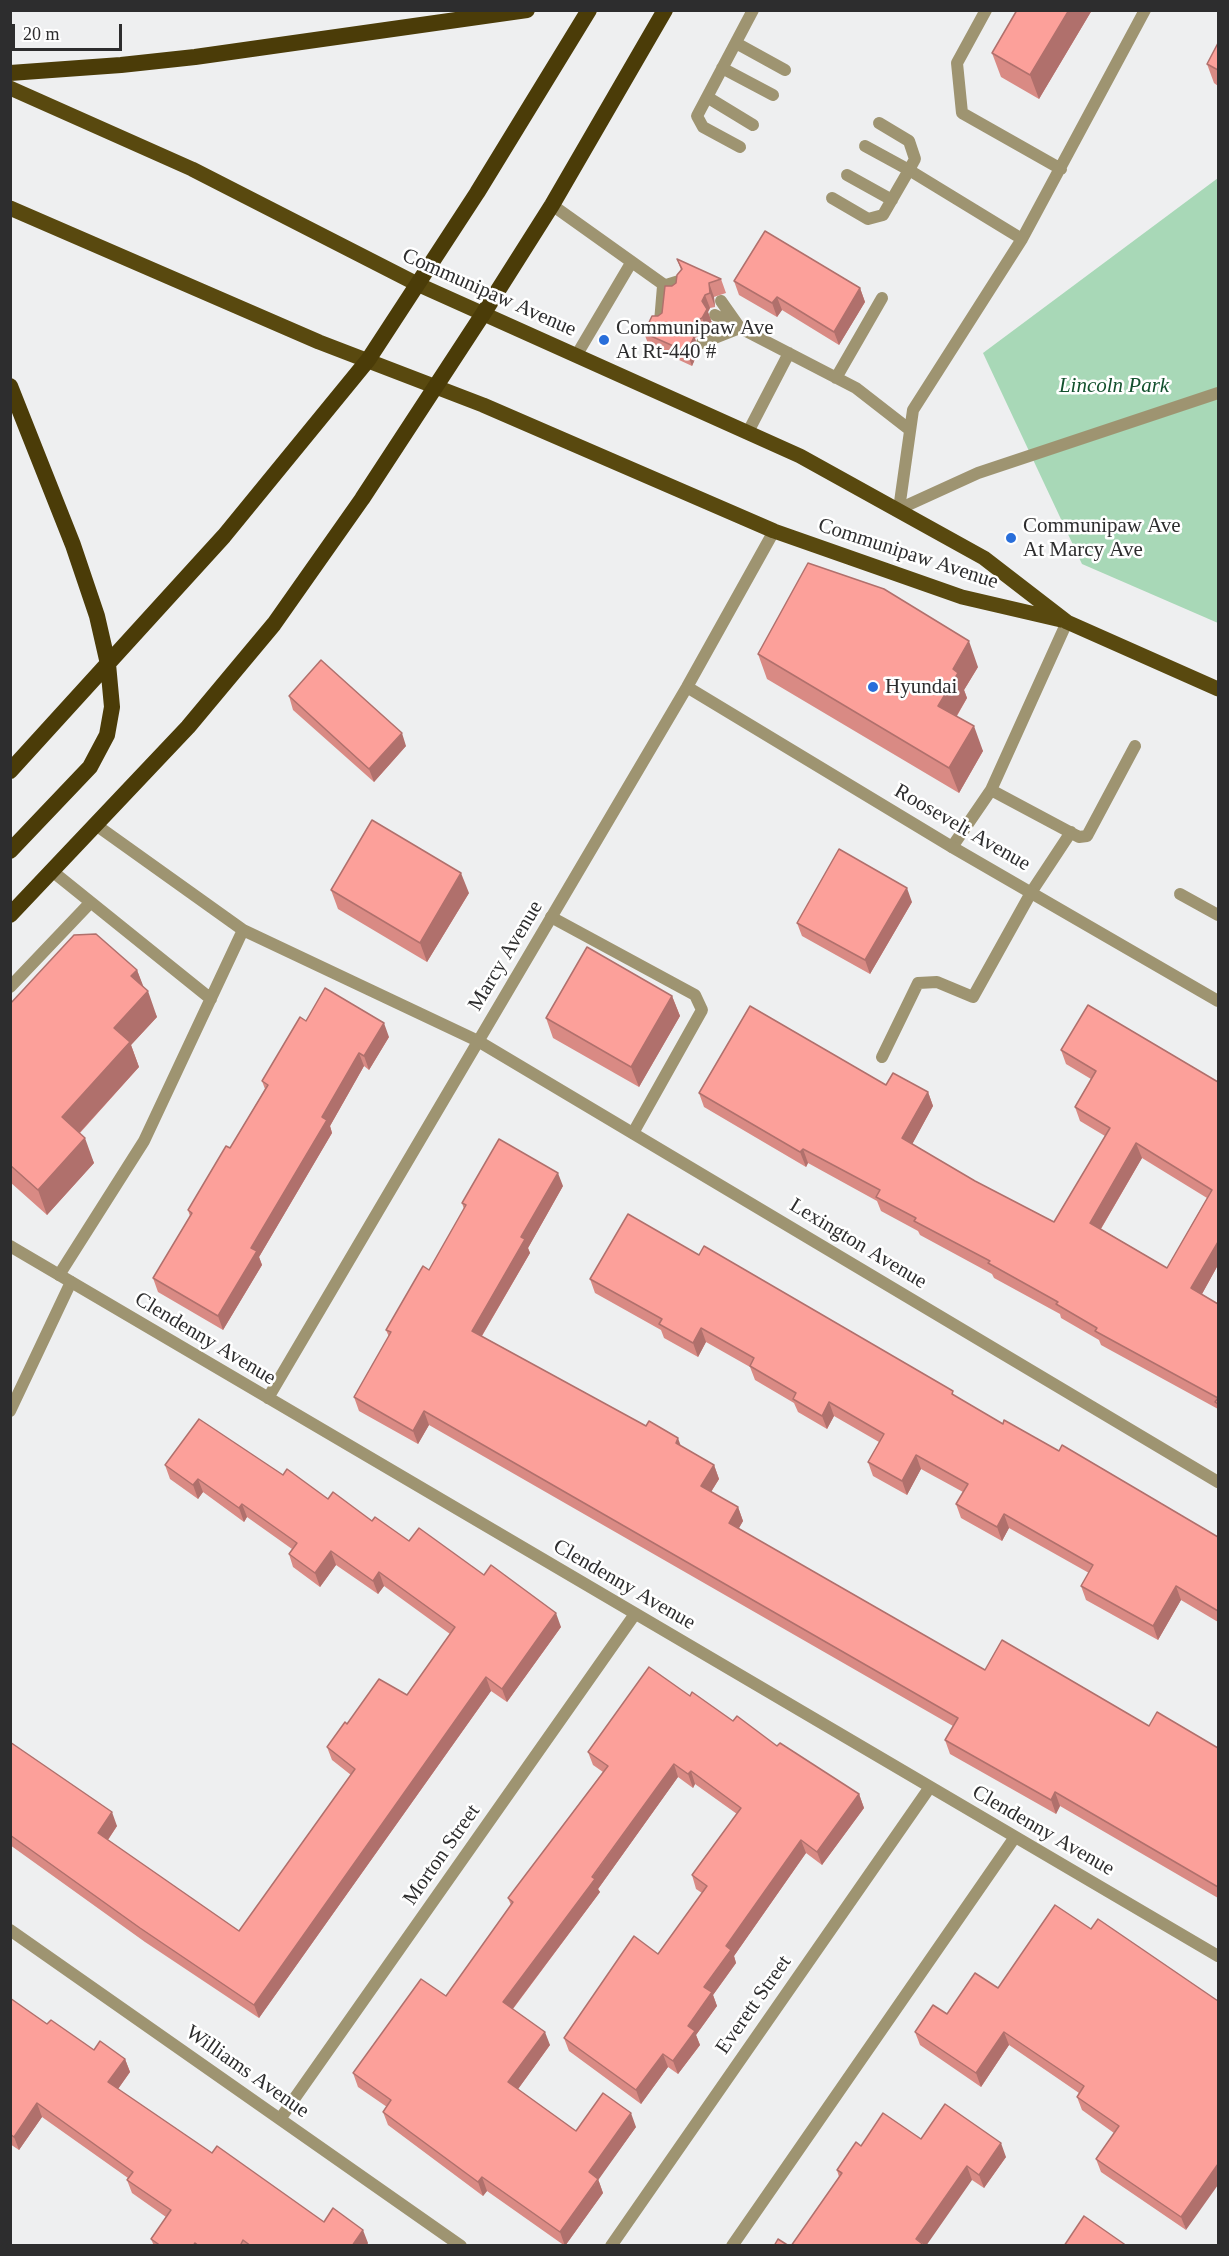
<!DOCTYPE html>
<html>
<head>
<meta charset="utf-8">
<style>
  body { margin:0 }
  #map { position:relative; width:1229px; height:2256px; overflow:hidden; background:#eeeff0; font-family:"Times New Roman",serif }
  canvas { display:block }
  .frame { position:absolute; inset:0; border:12px solid #2d2d2e; pointer-events:none }
  .scale { position:absolute; left:12px; top:24px; width:110px; height:27px; box-sizing:border-box; border:3px solid #2d2d2e; border-top:0; padding-left:8px; font-size:18px; line-height:21px; white-space:nowrap; color:#2d2d2e; -webkit-text-stroke:4px #fff; paint-order:stroke }
</style>
</head>
<body>
<div id="map">
<canvas width="1229" height="2256"></canvas>
<div class="frame"></div>
<div class="scale">20 m</div>
</div>
<script>
const c = document.querySelector('canvas').getContext('2d');
c.lineJoin = 'round';
function paint(path, color) {
  c.fillStyle = color;
  c.fill(path, 'evenodd');
}
function poly(rows) {
  const path = new Path2D();
  for (const r of rows) {
    path.moveTo(r[0], r[1]);
    for (let i = 2; i < r.length; i += 2) path.lineTo(r[i], r[i + 1]);
  }
  return path;
}
function trace(path, color, width, dash) {
  c.strokeStyle = color;
  c.lineWidth = width;
  c.lineCap = dash ? 'butt' : 'round';
  c.setLineDash(dash || []);
  c.stroke(path);
}
function drawText(font, color, halo, rows, align = 'center') {
  c.font = font + ' "Times New Roman",serif';
  c.lineWidth = 5;
  c.setLineDash([]);
  c.textBaseline = 'middle';
  c.strokeStyle = halo;
  c.fillStyle = color;
  for (const [text, x, y, turn = 0] of rows) {
    c.save();
    c.translate(x, y);
    c.rotate((+turn || 0) * Math.PI / 180);
    c.textAlign = isNaN(turn) ? turn : align;
    if (halo) c.strokeText(text, 0, 0);
    c.fillText(text, 0, 0);
    c.restore();
  }
}
paint(poly([
  [1218,178,1218,623,1082,564,983,353]
]), '#a8d8b7');
trace(poly([
  [986,10,957,63,962,113,1061,169],
  [736,43,785,70],
  [722,68,773,95],
  [707,97,753,125],
  [865,146,909,170,915,159,909,141,879,123],
  [740,147,703,127,697,116,753,10],
  [847,175,892,200],
  [832,198,868,219,883,215,909,170,1022,239],
  [552,205,674,292],
  [715,315,856,388,910,430],
  [660,322,663,286,679,281],
  [702,343,740,328,721,301],
  [576,356,631,263],
  [836,378,882,298],
  [748,432,789,353],
  [899,509,913,410,1022,239,1145,10],
  [991,790,1079,837,1087,836,1135,746],
  [952,847,991,790,1067,622],
  [52,871,211,999],
  [1180,894,1218,915],
  [551,917,695,995,702,1010,633,1133],
  [243,930,478,1041],
  [10,987,90,903],
  [882,1057,918,983,937,982,973,997,1032,891,1071,832],
  [59,1275,144,1141,243,930,96,825],
  [10,1411,71,1282]
]), '#9e9471', 12);
trace(poly([
  [899,509,978,473,1218,393],
  [687,687,952,847,1218,1001],
  [478,1041,1218,1482],
  [10,1246,1218,1956],
  [268,1398,687,687,774,531],
  [10,1930,461,2246],
  [280,2119,635,1614],
  [611,2246,930,1787],
  [732,2246,1015,1837]
]), '#9e9471', 12);
trace(poly([
  [10,88,192,169,417,284,800,456,984,558,1067,622,1218,689],
  [10,208,319,342,483,405,774,531,962,597,1061,620]
]), '#59490f', 15);
trace(poly([
  [10,73,121,65,195,57,527,10],
  [10,386,73,545,97,616,108,664,112,707,107,735,90,767,10,851],
  [10,771,224,536,368,360,477,193,589,10],
  [10,915,188,727,274,624,362,499,483,314,552,205,665,10]
]), '#4b3c08', 16);
paint(poly([
  [1017,10,1092,10,1039,99,1001,77,992,53],
  [1218,43,1218,86,1214,83,1207,64],
  [677,259,721,279,726,293,714,297,715,307,710,308,708,312,712,323,707,332,695,338,699,350,692,366,649,346,644,333,662,313,672,286,676,283,681,270],
  [734,281,860,288,865,302,839,345,782,310,777,317,739,295],
  [758,654,978,667,964,690,967,698,957,716,983,751,959,793,767,679],
  [289,696,406,746,374,782,293,710],
  [331,890,469,893,427,962,338,909],
  [912,902,870,974,802,936,797,923],
  [137,970,143,987,157,1017,131,1045,139,1067,80,1133,94,1163,47,1215,10,1182,10,1004],
  [672,996,680,1016,639,1087,553,1038,546,1018],
  [306,1021,389,1037,369,1070,364,1066,330,1126,332,1133,259,1257,262,1265,223,1330,158,1292,153,1278,190,1216,188,1210,230,1148,265,1089,262,1081],
  [1061,1050,1218,1082,1218,1265,1202,1294,1218,1304,1218,1411,1218,1409,1101,1345,1099,1340,1061,1318,1060,1314,994,1278,992,1274,920,1235,918,1231,881,1211,877,1201,808,1163,806,1167,704,1107,699,1093,886,1085,928,1092,933,1106,912,1144,975,1181,1054,1222,1105,1136,1080,1121,1075,1107,1091,1079,1066,1064],
  [1142,1158,1207,1198,1167,1268,1101,1229],
  [563,1186,528,1248,530,1253,482,1336,714,1465,719,1479,711,1492,738,1507,743,1521,738,1529,985,1670,1149,1726,1218,1748,1218,1898,1060,1806,1056,1814,950,1754,945,1740,953,1726,429,1425,418,1444,359,1411,354,1397,389,1337,386,1330,429,1270,464,1209,462,1203],
  [699,1255,955,1396,1003,1424,1059,1451,1218,1537,1218,1622,1181,1600,1158,1640,1086,1600,1081,1586,1089,1573,1009,1528,1002,1541,961,1518,956,1504,963,1492,921,1469,907,1495,873,1476,868,1462,879,1442,834,1416,827,1429,798,1412,794,1403,755,1380,750,1367,706,1342,698,1357,664,1338,661,1330,595,1293,590,1279],
  [165,1465,283,1475,372,1521,409,1541,484,1575,561,1627,507,1702,491,1691,259,2018,145,1942,10,1845,10,1742,117,1826,108,1840,239,1931,351,1775,332,1760,327,1747,347,1724,407,1695,450,1634,384,1586,378,1594,336,1565,320,1587,293,1567,289,1554,292,1549,247,1517,244,1522,203,1492,198,1499,170,1479],
  [690,1696,777,1746,859,1794,864,1808,822,1865,806,1853,734,1956,736,1963,713,1995,717,2006,696,2035,700,2045,678,2074,668,2067,641,2104,569,2051,564,2038,658,1954,702,1893,696,1889,692,1875,737,1814,695,1784,693,1788,678,1777,598,1889,600,1892,513,2009,550,2045,518,2089,576,2131,636,2127,598,2179,603,2193,565,2246,487,2191,483,2196,388,2125,383,2112,387,2107,358,2087,353,2073,446,1996,511,1905,508,1898,603,1772,593,1765,588,1752],
  [1091,1929,1186,2230,1101,2172,1096,2159,1114,2133,1082,2110,1077,2097,1079,2093,1009,2045,981,2087,920,2045,915,2032,947,2014,998,1988],
  [10,1998,47,2024,94,2050,125,2059,130,2072,118,2089,212,2153,324,2222,368,2243,366,2246,154,2246,151,2239,166,2217,132,2193,127,2180,128,2178,42,2117,19,2150,10,2144],
  [921,2139,1006,2157,984,2188,972,2180,839,2177,837,2170,861,2146]
]), '#d98a84');
paint(poly([
  [1069,10,1092,10,1039,99,1030,75],
  [709,283,714,297,715,307,710,293],
  [860,288,865,302,839,345,834,332],
  [705,295,710,308,708,312,712,323,707,332,702,318,702,301],
  [777,297,782,310,777,317,772,303],
  [690,325,699,350,692,366,687,352],
  [969,641,978,667,964,690,967,698,947,732,938,706,953,669],
  [974,726,983,751,959,793,949,768],
  [402,733,406,746,374,782,369,769],
  [461,873,469,893,427,962,420,943],
  [907,888,912,902,870,974,865,960],
  [137,970,146,993,148,991,157,1017,131,1045,139,1067,71,1142,62,1117,114,1028,131,976],
  [672,996,680,1016,639,1087,631,1067],
  [384,1023,389,1037,369,1070,364,1056],
  [359,1053,364,1066,330,1126,332,1133,259,1257,262,1265,223,1330,218,1316,251,1248,322,1117],
  [928,1092,933,1106,908,1152,902,1138],
  [85,1138,94,1163,47,1215,38,1190],
  [1136,1143,1142,1158,1096,1237,1090,1223],
  [803,1149,808,1163,806,1167,800,1152],
  [558,1173,563,1186,528,1248,530,1253,477,1344,472,1331,521,1237],
  [1218,1242,1218,1265,1197,1303,1191,1288],
  [701,1328,706,1342,698,1357,693,1343],
  [829,1402,834,1416,827,1429,822,1416],
  [424,1411,429,1425,418,1444,413,1431],
  [678,1438,683,1452,676,1443],
  [916,1455,921,1469,907,1495,902,1481],
  [714,1465,719,1479,706,1500,701,1486],
  [198,1479,203,1492,198,1499,193,1485],
  [242,1504,247,1517,244,1522,239,1508],
  [738,1507,743,1521,734,1537,729,1523],
  [1004,1514,1009,1528,1002,1541,997,1527],
  [331,1551,336,1565,320,1587,315,1573],
  [379,1572,384,1586,378,1594,373,1581],
  [1176,1586,1181,1600,1158,1640,1153,1626],
  [556,1613,561,1627,507,1702,502,1689],
  [486,1677,491,1691,259,2018,254,2005],
  [674,1764,678,1777,598,1889,600,1892,508,2015,503,2002],
  [691,1771,695,1784,693,1788,688,1774],
  [1055,1792,1060,1806,1056,1814,1051,1800],
  [859,1794,864,1808,822,1865,817,1852],
  [112,1812,117,1826,103,1847,98,1833],
  [801,1840,806,1853,734,1956,736,1963,713,1995,717,2006,696,2035,700,2045,678,2074,673,2061,704,1987,726,1946],
  [545,2032,550,2045,513,2096,508,2082],
  [1004,2032,1009,2045,981,2087,976,2073],
  [663,2054,668,2067,641,2104,636,2090],
  [125,2059,130,2072,113,2096,108,2082],
  [37,2103,42,2117,19,2150,14,2137],
  [631,2113,636,2127,594,2186,589,2172],
  [1001,2143,1006,2157,984,2188,979,2175],
  [1218,2164,1218,2185,1186,2230,1181,2217],
  [967,2166,972,2180,926,2246,916,2239],
  [482,2177,487,2191,483,2196,478,2182],
  [598,2179,603,2193,565,2246,560,2232],
  [363,2230,368,2243,366,2246,352,2246]
]), '#b0706c');
const building = poly([
  [1017,10,1069,10,1030,75,992,53,1017,10],
  [1218,43,1218,70,1207,64,1218,43],
  [765,231,860,288,834,332,777,297,772,303,734,281,765,231],
  [677,259,721,279,709,283,710,293,705,295,702,301,707,309,702,318,690,325,689,332,694,337,687,352,644,333,652,316,658,316,662,313,665,286,672,286,676,283,677,275,682,269,677,259],
  [808,563,884,589,969,641,953,669,958,673,938,706,974,726,949,768,758,654,808,563],
  [321,660,402,733,369,769,289,696,321,660],
  [372,820,461,873,420,943,331,890,372,820],
  [839,849,907,888,865,960,797,923,839,849],
  [96,934,137,970,131,976,148,991,114,1028,130,1042,62,1117,85,1138,38,1190,10,1165,10,1004,74,935,96,934],
  [587,947,672,996,631,1067,546,1018,587,947],
  [325,988,384,1023,364,1056,359,1053,322,1117,327,1120,251,1248,257,1251,218,1316,153,1278,192,1213,188,1210,226,1146,230,1148,268,1085,262,1081,300,1017,306,1021,325,988],
  [1088,1005,1218,1082,1218,1242,1191,1288,1218,1304,1218,1404,1215,1402,1218,1398,1095,1331,1097,1328,1056,1304,1058,1302,988,1263,990,1261,914,1221,916,1218,876,1197,880,1190,803,1149,800,1152,699,1093,750,1006,886,1085,893,1073,928,1092,902,1138,975,1181,1054,1222,1110,1128,1075,1107,1096,1071,1061,1050,1088,1005],
  [1136,1143,1212,1190,1167,1268,1090,1223,1136,1143],
  [499,1139,558,1173,521,1237,525,1239,472,1331,646,1426,649,1421,678,1438,676,1443,714,1465,701,1486,738,1507,729,1523,985,1670,1002,1640,1149,1726,1157,1712,1218,1748,1218,1887,1055,1792,1051,1800,945,1740,958,1718,424,1411,413,1431,354,1397,391,1332,386,1330,423,1266,429,1270,466,1205,462,1203,499,1139],
  [628,1214,699,1255,704,1246,953,1391,952,1394,1003,1424,1004,1420,1059,1451,1062,1445,1218,1537,1218,1611,1176,1586,1153,1626,1081,1586,1093,1565,1004,1514,997,1527,956,1504,968,1484,916,1455,902,1481,868,1462,884,1434,829,1402,822,1416,793,1399,796,1393,750,1366,754,1358,701,1328,693,1343,659,1324,662,1319,590,1279,628,1214],
  [199,1419,283,1475,287,1469,328,1499,333,1492,372,1521,375,1517,409,1541,419,1528,484,1575,491,1565,556,1613,502,1689,486,1677,254,2005,140,1928,10,1835,10,1742,112,1812,98,1833,239,1931,355,1769,327,1747,345,1722,347,1724,379,1679,407,1695,455,1627,379,1572,373,1581,331,1551,315,1573,289,1554,297,1543,242,1504,239,1508,198,1479,193,1485,165,1465,199,1419],
  [649,1667,690,1696,692,1692,733,1721,737,1716,777,1746,780,1743,859,1794,817,1852,801,1840,726,1946,731,1950,704,1987,712,1992,688,2026,695,2031,673,2061,663,2054,636,2090,564,2038,634,1936,658,1954,707,1886,692,1875,741,1808,691,1771,688,1774,674,1764,592,1877,595,1879,503,2002,545,2032,508,2082,576,2131,603,2093,631,2113,589,2172,598,2179,560,2232,482,2177,478,2182,383,2112,391,2100,353,2073,421,1979,446,1996,513,1902,508,1898,608,1766,588,1752,649,1667],
  [1055,1905,1091,1929,1098,1919,1218,2001,1218,2164,1181,2217,1096,2159,1119,2126,1077,2097,1084,2086,1004,2032,976,2073,915,2032,933,2005,947,2014,975,1973,998,1988,1055,1905],
  [10,1998,47,2024,51,2020,94,2050,100,2041,125,2059,108,2082,212,2153,217,2146,324,2222,333,2208,363,2230,352,2246,251,2246,243,2240,240,2246,199,2246,195,2243,193,2246,161,2246,151,2239,171,2210,127,2180,133,2172,37,2103,14,2137,10,2134,10,1998],
  [945,2104,1001,2143,979,2175,967,2166,916,2239,925,2246,791,2246,842,2173,837,2170,856,2142,861,2146,883,2113,921,2139,945,2104],
  [1084,2216,1127,2246,1064,2246,1084,2216],
  [778,2239,789,2246,774,2246,778,2239]
]);
paint(building, '#fca09a');
trace(building, '#b0706c', 1.5);
for (const [x, y, r, color] of [
  [604,340,6,"#286eda"],
  [1011,538,6,"#286eda"],
  [873,687,6,"#286eda"]
]) {
  const dot = new Path2D();
  dot.arc(x, y, r, 0, 2 * Math.PI);
  c.fillStyle = color;
  c.fill(dot);
  trace(dot, '#fff', 2);
}
drawText('21px', '#2d2d2e', '#fff', [
  ["Communipaw Avenue",489,293,24],
  ["Communipaw Avenue",908,554,18],
  ["Roosevelt Avenue",962,828,30],
  ["Marcy Avenue",506,956,-59],
  ["Lexington Avenue",858,1244,31],
  ["Clendenny Avenue",205,1339,31],
  ["Clendenny Avenue",624,1585,30],
  ["Clendenny Avenue",1043,1831,30],
  ["Morton Street",442,1855,-55],
  ["Everett Street",754,2005,-55],
  ["Williams Avenue",247,2072,35]
]);
drawText('21px', '#2d2d2e', '#fff', [
  ["Communipaw Ave",616,328],
  ["At Rt-440 #",616,352],
  ["Communipaw Ave",1023,526],
  ["At Marcy Ave",1023,550],
  ["Hyundai",885,687]
], 'left');
drawText('italic 21px', '#13512e', '#fff', [
  ["Lincoln Park",1114,386]
]);
</script>
</body>
</html>
